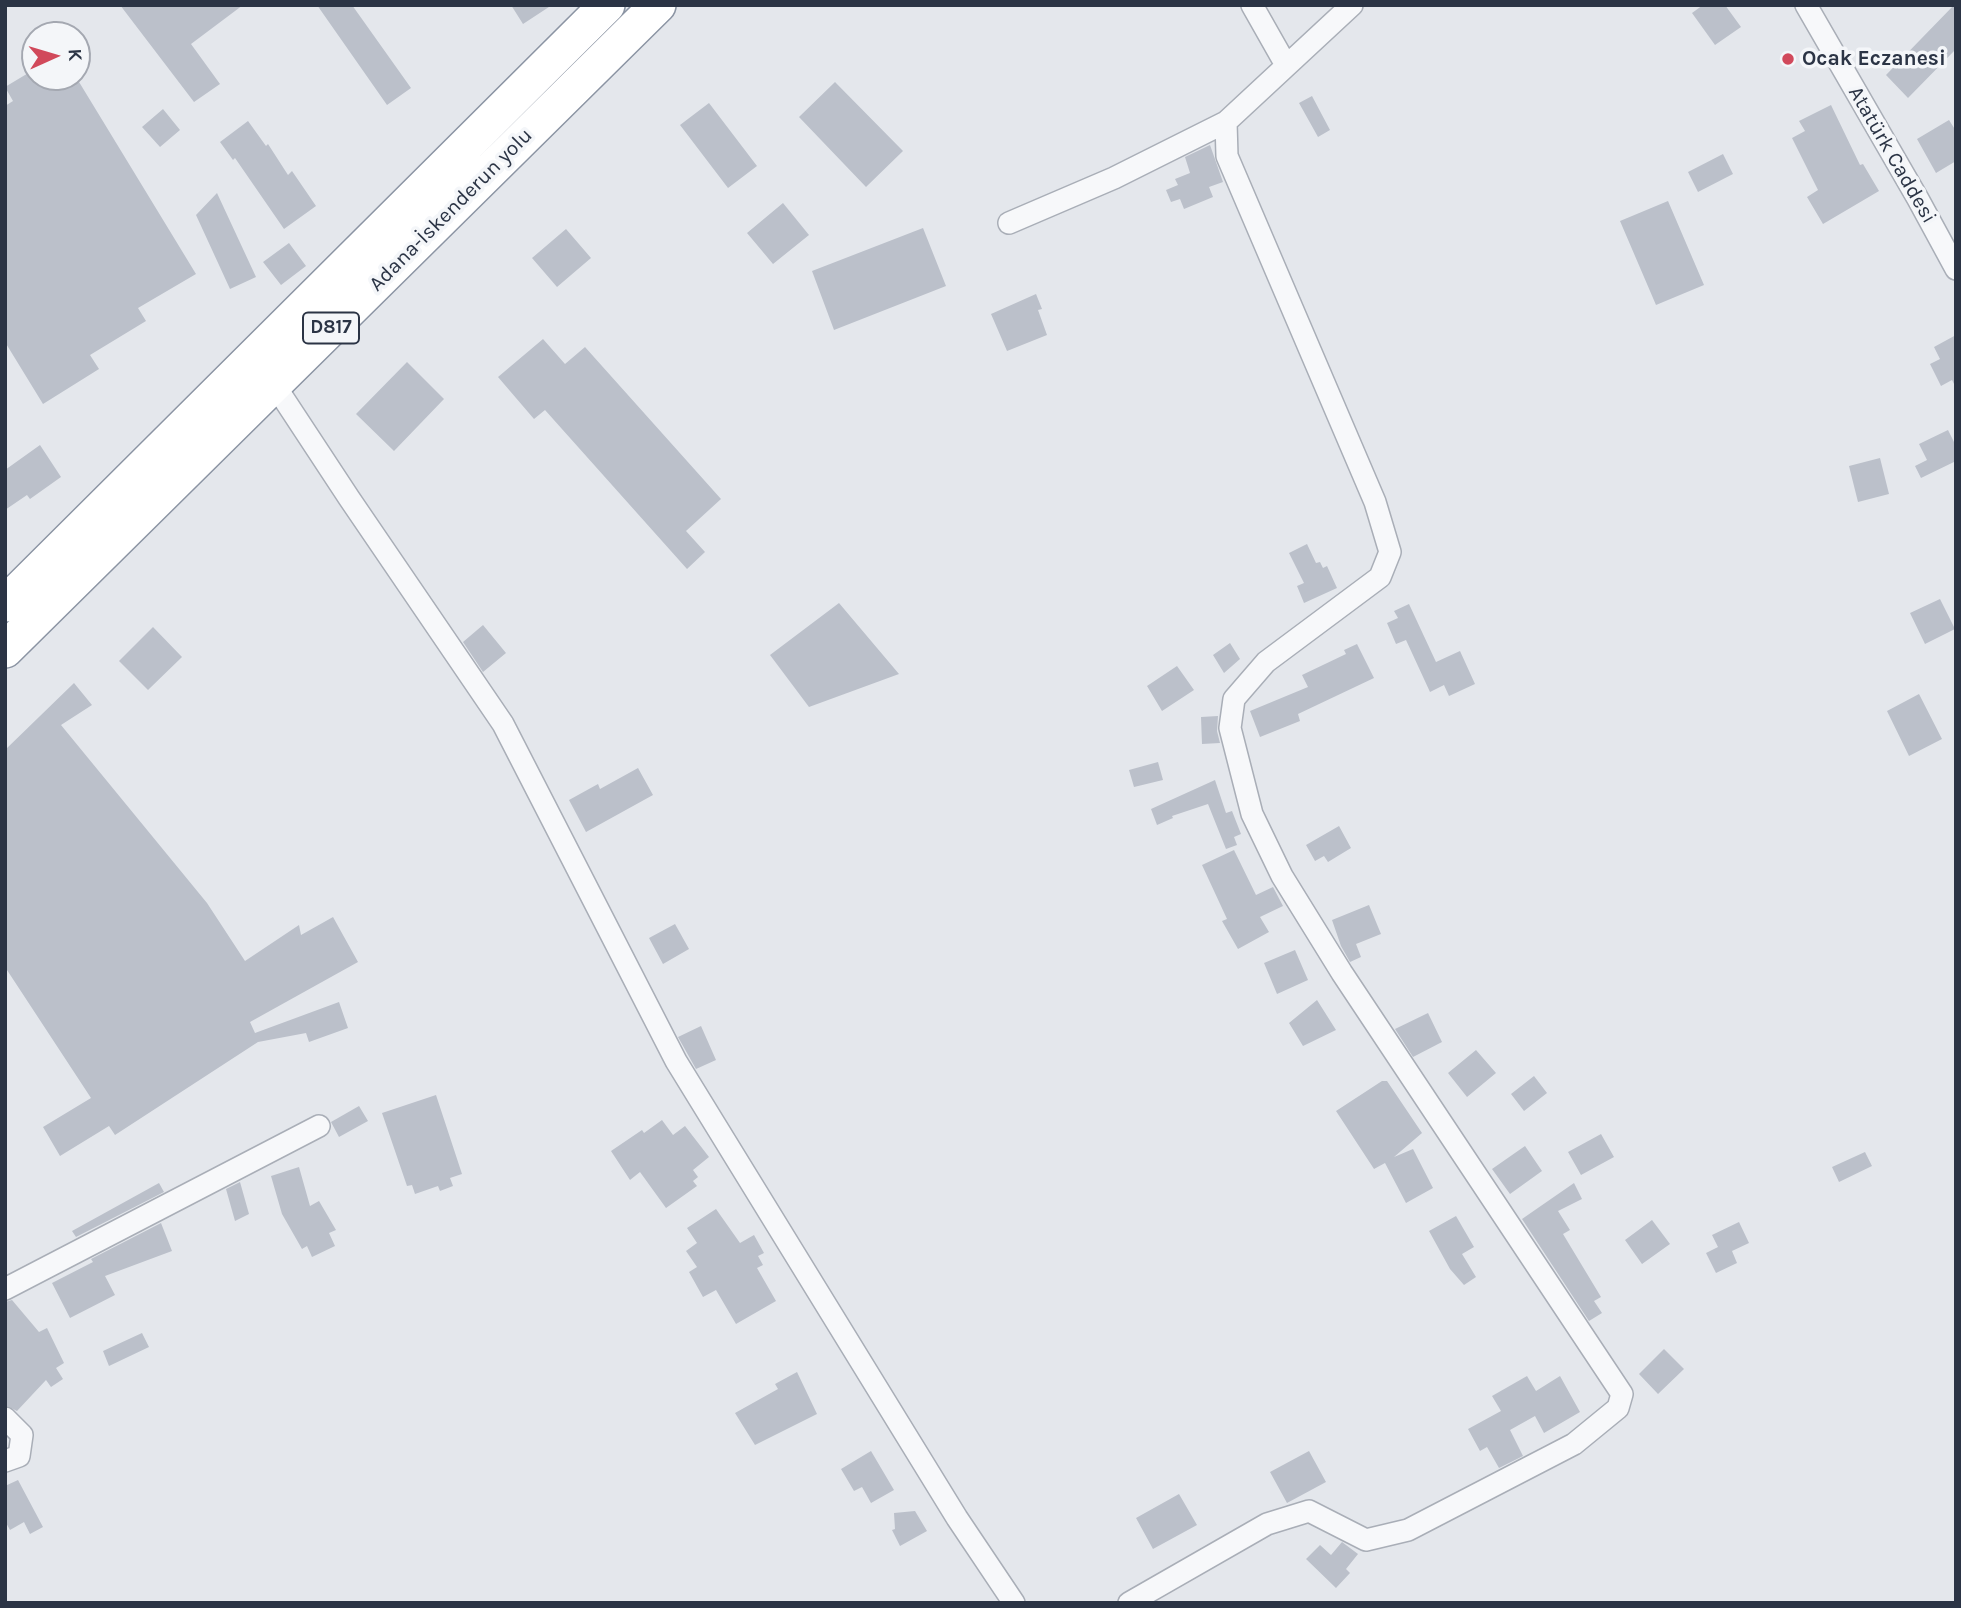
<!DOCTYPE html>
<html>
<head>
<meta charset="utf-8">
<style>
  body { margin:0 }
  #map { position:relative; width:1961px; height:1608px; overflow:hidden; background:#e4e7ec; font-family:Karla,sans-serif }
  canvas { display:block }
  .frame { position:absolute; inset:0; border:7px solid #2b3445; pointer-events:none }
  .north { position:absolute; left:21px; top:21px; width:70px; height:70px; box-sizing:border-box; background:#f4f6f9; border:2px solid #a4a8b1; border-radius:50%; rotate:86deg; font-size:19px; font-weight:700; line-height:28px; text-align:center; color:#2b3445 }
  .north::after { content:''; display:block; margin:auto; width:24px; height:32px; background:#d1495b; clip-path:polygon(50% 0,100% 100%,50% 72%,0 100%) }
</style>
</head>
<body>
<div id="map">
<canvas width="1961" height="1608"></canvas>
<div class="frame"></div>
<div class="north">K</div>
</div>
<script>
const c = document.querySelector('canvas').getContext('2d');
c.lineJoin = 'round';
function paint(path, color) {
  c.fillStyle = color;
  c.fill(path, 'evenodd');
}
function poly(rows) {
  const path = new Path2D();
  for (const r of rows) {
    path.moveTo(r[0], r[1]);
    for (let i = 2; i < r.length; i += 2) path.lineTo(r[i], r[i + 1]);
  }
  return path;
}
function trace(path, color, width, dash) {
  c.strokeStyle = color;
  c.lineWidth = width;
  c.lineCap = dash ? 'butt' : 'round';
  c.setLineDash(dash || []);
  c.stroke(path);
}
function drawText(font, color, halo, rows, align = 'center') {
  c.font = font + ' Karla,sans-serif';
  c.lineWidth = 7;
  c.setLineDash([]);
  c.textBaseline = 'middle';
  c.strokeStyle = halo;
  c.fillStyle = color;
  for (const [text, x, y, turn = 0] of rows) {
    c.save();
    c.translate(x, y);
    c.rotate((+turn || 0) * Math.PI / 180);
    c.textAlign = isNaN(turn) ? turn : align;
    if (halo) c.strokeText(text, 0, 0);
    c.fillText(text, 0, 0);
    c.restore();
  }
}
paint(poly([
  [120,5,243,5,191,44,220,84,194,102],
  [317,5,352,5,411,88,387,105],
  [511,5,552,5,523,24],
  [1703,5,1725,5,1741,27,1715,45,1692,13],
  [1954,5,1956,49,1908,98,1886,75],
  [35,69,35,77,76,77,196,274,138,308,146,321,90,355,99,369,43,404,5,342,5,106,13,101,5,87],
  [835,82,903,151,866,187,799,117],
  [1312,96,1330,130,1318,137,1299,103],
  [709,103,757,166,728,188,680,125],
  [1831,105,1860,165,1863,164,1879,191,1823,224,1807,197,1818,190,1792,138,1805,131,1799,121],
  [163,109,180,130,160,147,142,127],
  [1949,120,1956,131,1956,161,1936,173,1917,139],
  [248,121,266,146,268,144,288,175,292,171,316,206,284,229,235,158,233,160,220,142],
  [1210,145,1223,182,1209,187,1213,197,1184,209,1180,199,1171,202,1166,190,1178,185,1175,179,1190,173,1185,157],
  [1723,154,1733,174,1698,192,1688,172],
  [217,193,256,277,230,289,196,215],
  [1668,201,1704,285,1656,305,1620,221],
  [783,203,809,235,773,264,747,233],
  [923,228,946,286,834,330,812,271],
  [566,229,591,258,557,287,532,258],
  [289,243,306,266,281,285,263,262],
  [1036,294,1042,309,1038,310,1047,335,1007,351,991,314],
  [1956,335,1956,388,1952,380,1941,386,1930,364,1940,359,1934,347],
  [543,339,565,364,585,347,721,499,686,531,705,552,687,569,545,410,534,419,498,377],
  [407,362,444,399,394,451,356,414],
  [1948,430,1956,446,1956,461,1921,478,1915,466,1927,460,1919,444],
  [40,445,61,477,30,499,27,495,5,510,5,470],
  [1880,458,1889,494,1858,502,1849,466],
  [1307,544,1316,563,1320,562,1323,568,1327,566,1337,588,1304,603,1297,586,1304,583,1289,553],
  [1940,599,1955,629,1925,644,1910,613],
  [839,603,899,674,809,707,770,655],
  [1409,604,1436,662,1460,651,1475,684,1449,696,1444,685,1430,692,1406,640,1396,644,1387,623,1398,618,1394,611],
  [483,625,506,653,483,672,463,642],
  [153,627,182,657,148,690,119,661],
  [1230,643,1240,659,1224,673,1213,655],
  [1357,644,1374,678,1298,714,1300,721,1260,737,1250,711,1308,687,1302,675,1346,654,1344,650],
  [1177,666,1194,690,1162,711,1147,686],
  [74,683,92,705,61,725,207,903,245,961,299,925,301,935,333,917,358,962,250,1022,255,1033,339,1002,348,1028,309,1042,306,1033,258,1042,115,1135,109,1126,60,1156,43,1127,91,1098,5,967,5,750],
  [1919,694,1942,739,1909,756,1887,711],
  [1218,716,1217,731,1220,743,1202,744,1201,717],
  [1158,762,1163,780,1134,787,1129,770],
  [638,768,653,795,586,832,569,800,598,784,600,789],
  [1215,780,1226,813,1232,811,1241,834,1234,837,1237,845,1226,849,1208,804,1172,816,1173,818,1157,825,1151,809],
  [1339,826,1351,848,1328,862,1324,856,1315,861,1306,845],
  [1234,850,1256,895,1273,887,1283,906,1260,917,1269,932,1238,949,1222,921,1227,919,1202,865],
  [1369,905,1381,934,1356,944,1361,957,1350,962,1341,946,1332,920],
  [675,924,689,949,663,964,649,938],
  [1295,950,1308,980,1277,994,1264,963],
  [1317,1000,1336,1030,1303,1046,1289,1023],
  [1428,1013,1442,1042,1413,1057,1395,1029],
  [701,1026,716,1060,696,1069,678,1037],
  [1476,1050,1496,1073,1467,1097,1448,1073],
  [1534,1076,1547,1093,1524,1111,1511,1094],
  [1382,1081,1387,1081,1422,1133,1394,1157,1413,1149,1433,1188,1406,1203,1385,1163,1374,1169,1336,1111],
  [436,1095,462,1174,450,1178,453,1186,440,1191,438,1186,415,1194,412,1185,407,1186,382,1113],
  [359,1106,368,1121,339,1137,331,1122],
  [662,1120,673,1135,685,1126,709,1157,693,1170,698,1177,693,1181,697,1186,666,1208,640,1172,630,1180,611,1151,642,1130,644,1133],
  [1601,1134,1614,1157,1581,1175,1568,1152],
  [1525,1146,1542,1171,1510,1194,1492,1169],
  [1865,1152,1872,1166,1839,1182,1832,1167],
  [299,1167,310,1206,319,1201,336,1230,329,1233,335,1246,312,1257,307,1246,302,1249,282,1214,271,1176],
  [240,1182,249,1214,235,1221,226,1189],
  [159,1183,164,1192,76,1237,72,1231],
  [1574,1183,1582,1199,1558,1211,1570,1230,1563,1234,1601,1297,1594,1301,1602,1313,1589,1321,1522,1219],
  [716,1209,740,1243,754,1235,764,1253,758,1256,763,1265,757,1268,776,1301,736,1324,716,1290,703,1297,689,1272,697,1267,686,1251,697,1243,687,1228],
  [1456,1216,1474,1247,1462,1254,1476,1277,1464,1285,1450,1269,1429,1231],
  [1652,1220,1670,1244,1642,1264,1625,1240],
  [1739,1222,1749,1243,1732,1251,1737,1263,1716,1273,1706,1253,1718,1247,1712,1235],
  [161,1223,172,1251,105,1276,115,1295,70,1318,52,1283,93,1262,91,1259],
  [12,1300,39,1332,47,1328,64,1363,56,1368,63,1379,51,1387,46,1380,17,1411,5,1405,5,1302],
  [142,1333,149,1347,109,1366,103,1351],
  [1664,1349,1684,1369,1658,1394,1639,1374],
  [797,1372,817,1414,755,1445,735,1413,778,1389,775,1384],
  [1527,1376,1536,1391,1560,1376,1580,1412,1544,1433,1535,1416,1510,1430,1523,1456,1499,1468,1487,1447,1480,1451,1468,1429,1501,1411,1492,1396],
  [871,1451,894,1490,871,1503,862,1487,854,1491,841,1469],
  [1309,1451,1326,1482,1287,1503,1270,1472],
  [18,1480,43,1527,30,1534,24,1522,10,1530,5,1521,5,1486],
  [1179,1494,1197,1525,1153,1549,1136,1518],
  [915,1511,927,1531,900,1546,892,1530,895,1529,894,1513],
  [1342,1542,1358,1554,1346,1569,1350,1573,1336,1588,1306,1559,1320,1545,1331,1555]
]), '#bbc0ca');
const minor = poly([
  [1252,5,1286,65],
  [1806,5,1918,199,1956,269],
  [1009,223,1114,178,1226,122],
  [274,384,349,498,503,724,676,1061,957,1518,1014,1603],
  [5,1289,319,1126],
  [5,1418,22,1435,19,1456,5,1461],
  [1129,1603,1267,1524,1309,1511,1366,1540,1408,1530,1574,1444,1618,1408,1622,1394,1342,973,1282,876,1252,814,1230,728,1234,699,1266,662,1380,577,1390,552,1375,502,1227,156,1226,122,1352,5]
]);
const trunk = poly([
  [5,604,607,5],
  [5,650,658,5]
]);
trace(minor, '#a9aeb7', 24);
trace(trunk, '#8b94a3', 38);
trace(minor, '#f7f8fa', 21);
trace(trunk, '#fff', 35);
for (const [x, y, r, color] of [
  [1788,59,7,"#d1495b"]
]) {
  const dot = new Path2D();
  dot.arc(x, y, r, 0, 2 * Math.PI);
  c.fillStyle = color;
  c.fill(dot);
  trace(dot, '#f4f6f9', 2.5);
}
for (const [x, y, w] of [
  [331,328,56]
]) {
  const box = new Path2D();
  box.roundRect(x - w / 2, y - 15.5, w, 31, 5);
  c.fillStyle = '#f4f6f9';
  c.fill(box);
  trace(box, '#2b3445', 2);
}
drawText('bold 19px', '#2b3445', null, [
  ["D817",331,328]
]);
drawText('bold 21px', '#2b3445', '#f4f6f9', [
  ["Ocak Eczanesi",1802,59]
], 'left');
drawText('21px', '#2b3445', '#f4f6f9', [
  ["Atatürk Caddesi",1892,155,60],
  ["Adana-İskenderun yolu",451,210,-45]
]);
</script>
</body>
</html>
